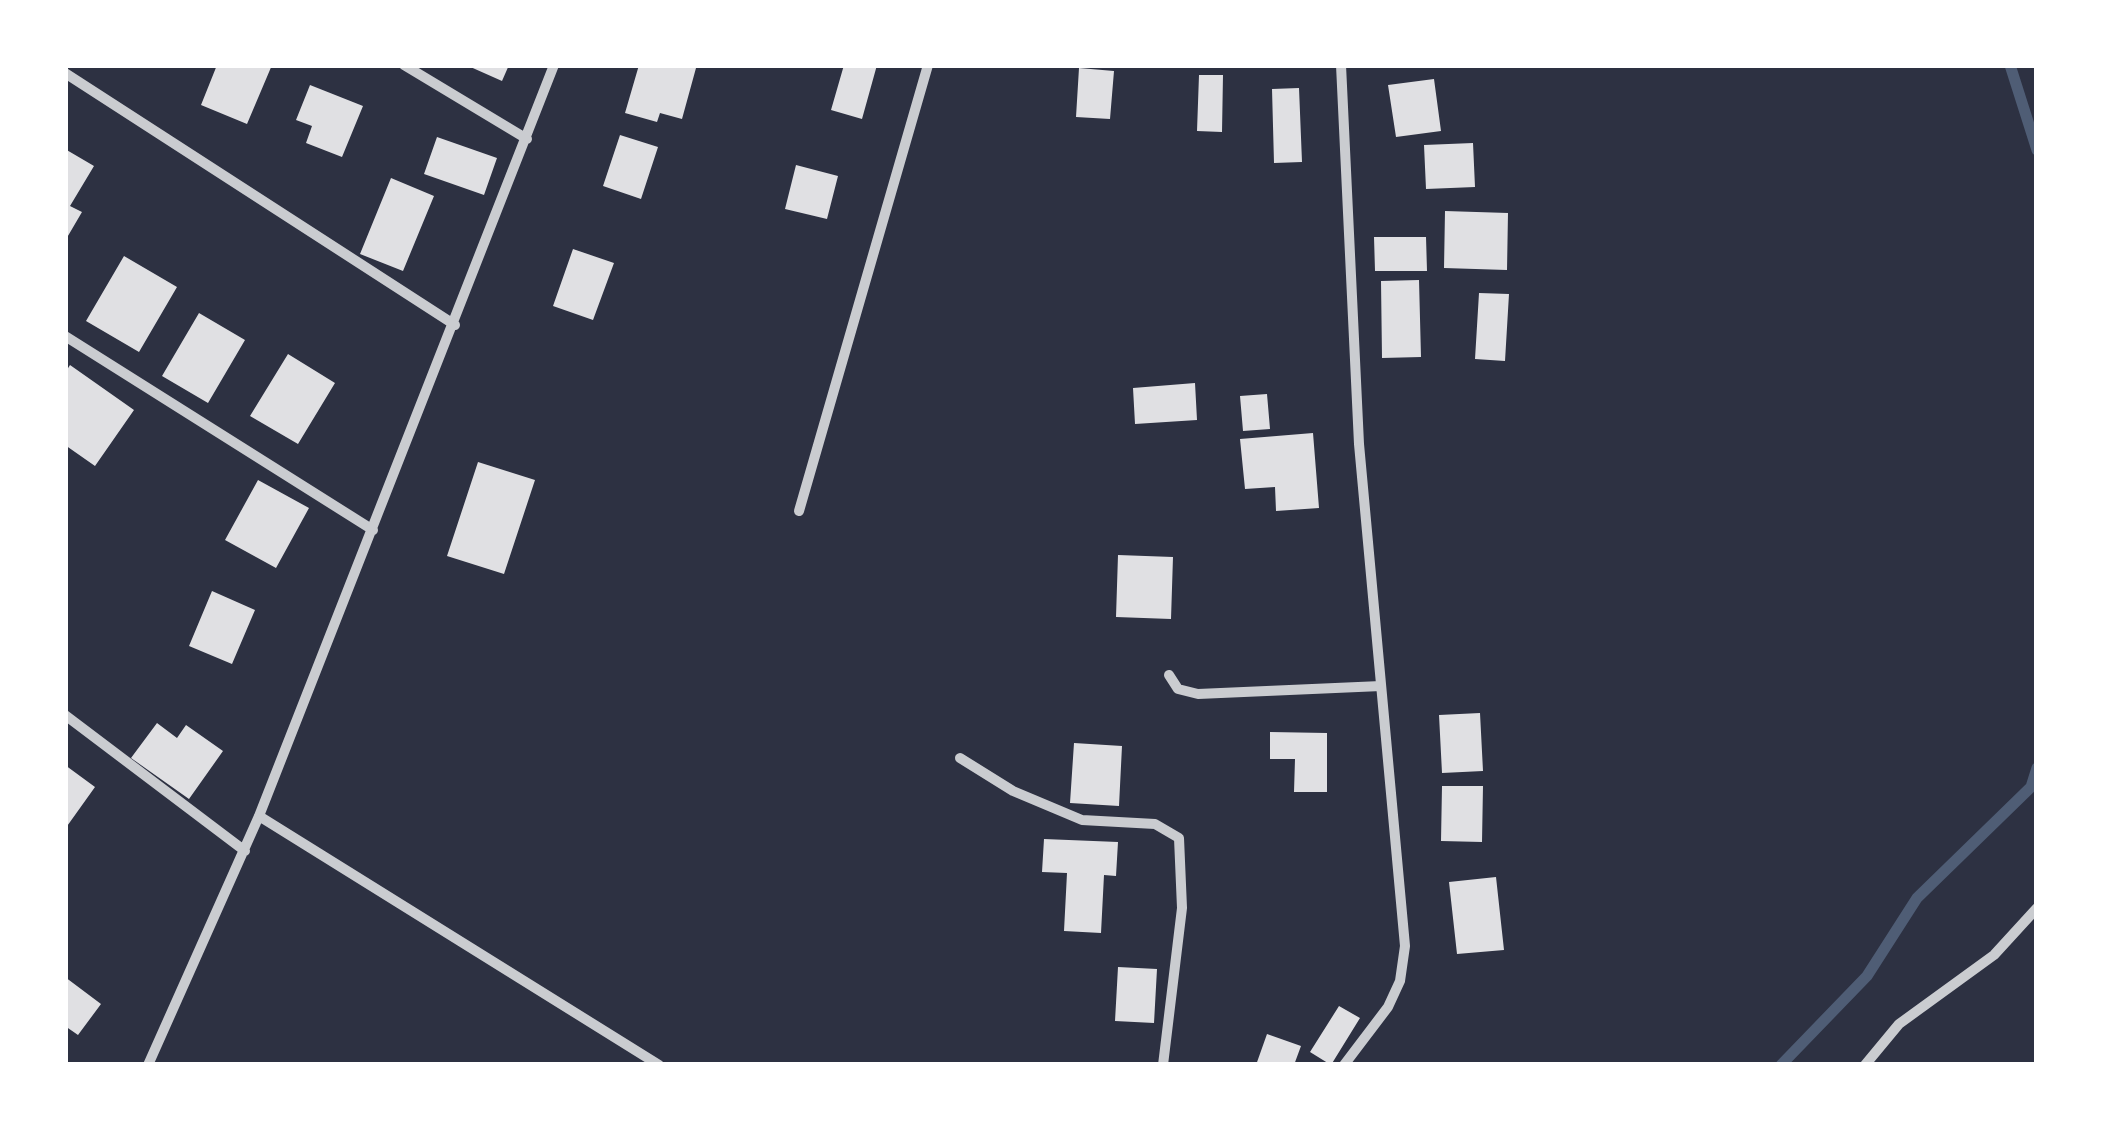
<!DOCTYPE html>
<html>
<head>
<meta charset="utf-8">
<style>
  body { margin:0 }
  #map { position:relative; width:2102px; height:1130px; overflow:hidden; background:#2d3142; font-family:Arial,sans-serif }
  canvas { display:block }
  .frame { position:absolute; inset:0; border:68px solid #fff; pointer-events:none }
</style>
</head>
<body>
<div id="map">
<canvas width="2102" height="1130"></canvas>
<div class="frame"></div>
</div>
<script>
const c = document.querySelector('canvas').getContext('2d');
c.lineJoin = 'round';
function poly(rows) {
  const path = new Path2D();
  for (const r of rows) {
    path.moveTo(r[0], r[1]);
    for (let i = 2; i < r.length; i += 2) path.lineTo(r[i], r[i + 1]);
  }
  return path;
}
function trace(path, color, width, dash) {
  c.strokeStyle = color;
  c.lineWidth = width;
  c.lineCap = dash ? 'butt' : 'round';
  c.setLineDash(dash || []);
  c.stroke(path);
}
function paint(path, color) {
  c.fillStyle = color;
  c.fill(path, 'evenodd');
}
trace(poly([
  [2010,65,2037,150],
  [1781,1065,1867,976,1917,898,2031,787,2037,768]
]), '#4f5d75', 11);
paint(poly([
  [217,65,272,65,247,124,201,105],
  [466,65,509,65,502,81],
  [639,65,684,65,696,68,682,119,660,113,657,122,625,113],
  [844,65,877,65,862,119,831,110],
  [1079,68,1114,71,1110,119,1076,117],
  [1199,75,1223,75,1222,132,1197,131],
  [1434,79,1441,131,1396,137,1388,85],
  [310,85,363,106,342,157,306,143,312,126,296,120],
  [1299,88,1302,162,1274,163,1272,89],
  [620,135,658,147,641,199,603,186],
  [437,137,497,158,484,195,424,174],
  [1473,143,1475,187,1426,189,1424,145],
  [65,149,94,166,70,206,82,212,65,241],
  [796,165,838,176,827,219,785,209],
  [391,178,434,196,403,271,360,254],
  [1445,211,1508,213,1507,270,1444,268],
  [1374,237,1426,237,1427,271,1375,271],
  [573,249,614,263,593,320,553,306],
  [124,256,177,287,139,352,86,321],
  [1419,280,1421,357,1382,358,1381,281],
  [1479,293,1509,294,1505,361,1475,359],
  [199,313,245,340,208,403,162,376],
  [288,354,335,383,298,444,250,416],
  [70,365,134,410,95,466,65,445,65,373],
  [1195,383,1197,420,1135,424,1133,388],
  [1267,394,1270,429,1243,431,1240,396],
  [1313,433,1319,508,1276,511,1275,487,1245,489,1240,439],
  [478,462,535,480,504,574,447,556],
  [258,480,309,508,276,568,225,540],
  [1118,555,1173,557,1171,619,1116,617],
  [212,591,255,610,232,664,189,646],
  [1480,713,1483,771,1442,773,1439,715],
  [157,723,177,738,186,725,223,751,189,799,131,758],
  [1270,732,1327,733,1327,792,1294,792,1295,759,1270,759],
  [1074,743,1122,746,1119,806,1070,803],
  [65,765,95,787,65,829],
  [1442,786,1483,786,1482,842,1441,841],
  [1044,839,1118,842,1116,876,1104,875,1101,933,1064,931,1067,873,1042,872],
  [1496,877,1504,950,1457,954,1449,882],
  [1118,967,1157,969,1154,1023,1115,1021],
  [65,977,101,1004,78,1035,65,1026],
  [1339,1006,1360,1018,1331,1065,1310,1052],
  [1267,1034,1301,1046,1294,1065,1256,1065]
]), '#e0e0e3');
trace(poly([
  [404,65,527,139],
  [1341,65,1359,444,1405,946,1400,981,1388,1007,1344,1065],
  [65,73,455,325],
  [65,336,373,530],
  [799,511,928,65],
  [1169,675,1178,689,1198,694,1381,686],
  [65,715,245,851],
  [960,758,1013,791,1082,820,1155,824,1179,838,1182,908,1163,1065],
  [259,816,659,1065],
  [148,1065,259,816,554,65],
  [1865,1065,1899,1024,1994,955,2037,908]
]), '#caccd0', 10);
</script>
</body>
</html>
